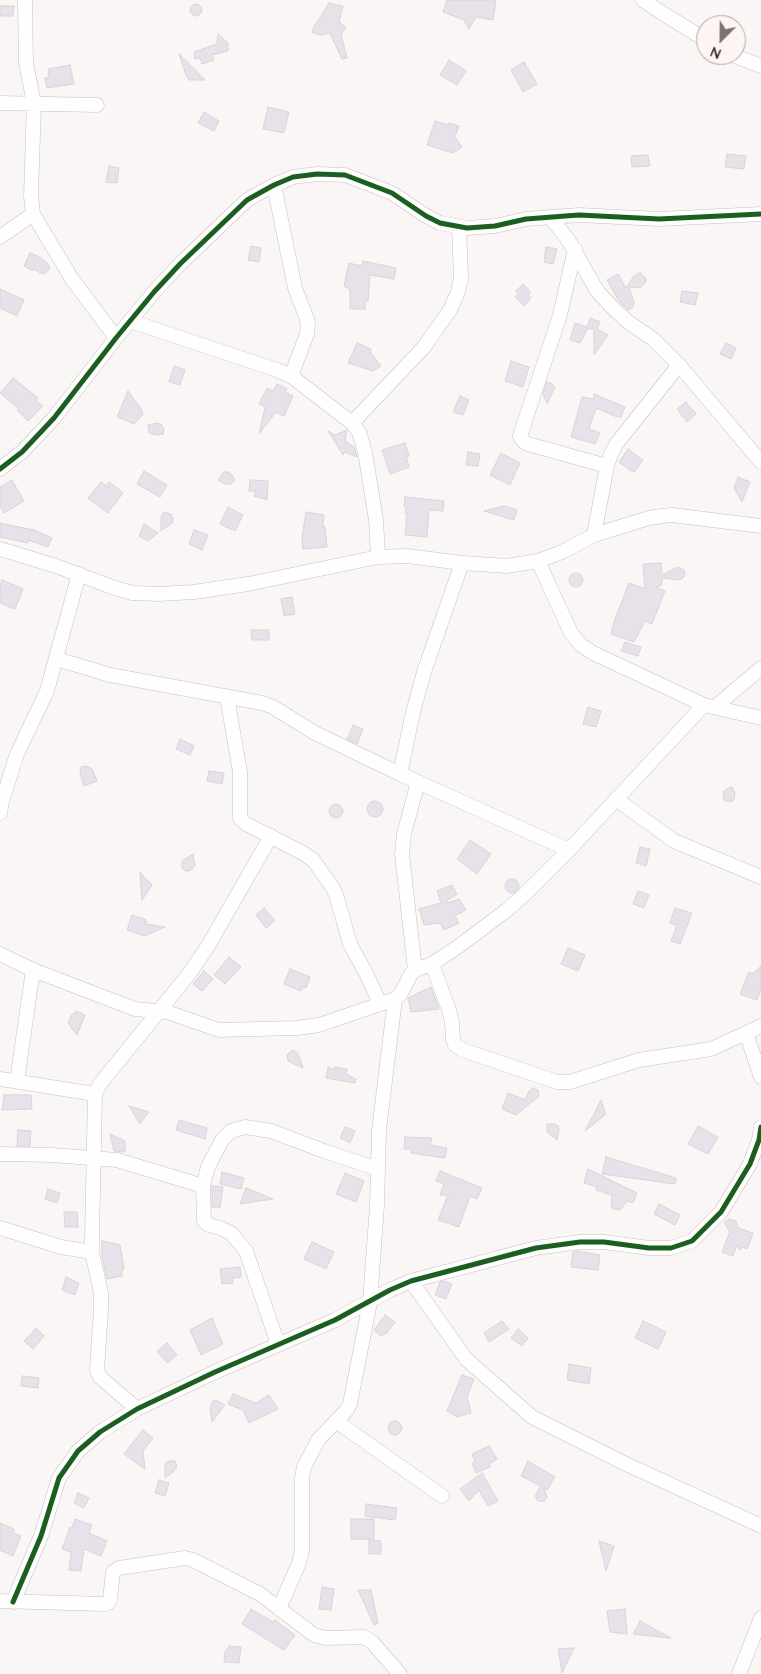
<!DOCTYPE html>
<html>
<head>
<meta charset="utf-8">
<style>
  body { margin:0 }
  #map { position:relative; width:761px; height:1674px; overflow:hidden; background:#faf6f5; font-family:Quicksand,sans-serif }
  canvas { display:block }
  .north { position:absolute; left:696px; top:15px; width:50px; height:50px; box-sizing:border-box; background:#fdf5f2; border:1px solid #aca5a2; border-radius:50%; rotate:203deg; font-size:14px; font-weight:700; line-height:20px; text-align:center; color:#332c29 }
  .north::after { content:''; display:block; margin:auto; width:18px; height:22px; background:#797370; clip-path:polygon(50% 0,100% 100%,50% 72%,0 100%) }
</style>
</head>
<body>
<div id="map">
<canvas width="761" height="1674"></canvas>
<div class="north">N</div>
</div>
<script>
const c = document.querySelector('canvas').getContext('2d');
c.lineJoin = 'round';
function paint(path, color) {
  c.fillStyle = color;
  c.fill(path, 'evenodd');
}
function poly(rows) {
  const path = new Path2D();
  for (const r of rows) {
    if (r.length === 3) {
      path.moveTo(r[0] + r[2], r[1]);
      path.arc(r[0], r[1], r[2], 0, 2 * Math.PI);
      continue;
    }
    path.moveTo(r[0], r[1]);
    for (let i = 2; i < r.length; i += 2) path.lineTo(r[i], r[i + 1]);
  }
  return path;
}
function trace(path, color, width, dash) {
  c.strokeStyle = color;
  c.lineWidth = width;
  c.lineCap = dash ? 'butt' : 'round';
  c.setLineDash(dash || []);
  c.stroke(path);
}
const building = poly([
  [447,0,496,0,493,20,476,17,469,29,464,20,443,12,447,0],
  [329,3,343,6,339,22,346,28,341,34,347,58,342,59,330,33,320,35,312,32,314,27,329,3],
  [196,10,6],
  [0,6,14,6,13,16,0,16,0,6],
  [218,34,228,43,228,51,212,55,214,60,202,64,200,58,195,59,194,52,217,44,218,34],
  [179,54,205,80,189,80,186,75,179,54],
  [449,60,466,71,457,85,440,75,449,60],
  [524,62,537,84,523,92,511,70,524,62],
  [70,65,74,84,47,88,45,78,49,77,48,69,70,65],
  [268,107,289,112,284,133,263,129,268,107],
  [204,112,219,121,214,131,198,123,204,112],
  [435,121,448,125,449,123,459,126,455,137,462,147,453,153,427,145,435,121],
  [727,154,746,156,744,169,725,167,727,154],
  [648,155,650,166,632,167,631,156,648,155],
  [109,166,119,168,117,183,106,182,109,166],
  [251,246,261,248,259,262,248,260,251,246],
  [546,247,557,249,553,264,544,262,546,247],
  [30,253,40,257,48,264,50,268,47,272,42,274,34,269,33,271,24,266,30,253],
  [363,261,396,268,394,279,370,275,368,301,365,301,365,309,350,309,350,289,344,286,349,263,362,266,363,261],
  [640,273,646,278,646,282,641,287,629,288,634,302,633,307,628,310,619,301,607,280,618,274,626,288,634,276,640,273],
  [523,284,531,292,528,294,531,298,524,306,515,297,518,294,516,291,523,284],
  [0,289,24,300,17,316,0,308,0,289],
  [682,291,698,293,695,305,680,302,682,291],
  [590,318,600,322,597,329,608,335,594,355,594,330,588,328,580,343,570,340,575,323,587,327,590,318],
  [357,343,371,349,370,352,381,366,373,371,348,363,357,343],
  [726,343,736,348,731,359,720,354,726,343],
  [511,361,529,367,523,387,505,381,511,361],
  [174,366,185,370,180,385,169,382,174,366],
  [13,378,38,398,36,400,43,406,28,421,17,410,19,409,0,393,13,378],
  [547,382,551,383,555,387,547,404,543,393,547,382],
  [277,384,287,389,285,392,293,396,284,416,276,412,259,434,265,407,259,404,267,388,273,391,277,384],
  [128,391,141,409,143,414,134,424,117,417,128,391],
  [594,394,625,407,621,417,617,417,596,408,589,429,600,433,595,444,571,437,582,397,594,399,594,394],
  [460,396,469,400,463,415,453,412,460,396],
  [686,402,696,414,687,422,677,409,686,402],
  [157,423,161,424,164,429,163,434,157,435,149,433,148,425,157,423],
  [347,430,345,441,354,447,357,457,344,452,343,455,328,431,335,435,347,430],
  [405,443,409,456,406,457,409,467,390,474,382,450,405,443],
  [628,449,643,460,635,471,631,471,619,462,628,449],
  [468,452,480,454,478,466,466,465,468,452],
  [501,453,520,463,510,485,490,475,501,453],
  [144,471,167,485,160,497,137,484,144,471],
  [224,472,229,472,232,475,235,480,231,484,225,484,218,480,224,472],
  [738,477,750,482,742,502,734,488,738,477],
  [12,480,24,501,4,513,0,506,0,487,12,480],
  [250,480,268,481,267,500,254,496,256,491,249,491,250,480],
  [101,482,106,486,109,482,123,493,108,513,88,498,101,482],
  [405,497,444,501,443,511,429,510,427,537,405,535,407,513,405,513,406,507,404,506,405,497],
  [504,506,517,510,514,520,484,511,504,506],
  [228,507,243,515,235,531,220,524,228,507],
  [164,512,171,514,173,519,172,523,161,531,161,517,164,512],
  [306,512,324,515,323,527,325,527,327,547,303,549,302,538,306,512],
  [0,523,34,530,52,538,48,547,28,540,28,543,0,537,0,523],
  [144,524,158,533,148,541,139,536,144,524],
  [194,530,208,535,202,550,189,544,194,530],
  [661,563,662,575,678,567,684,570,685,574,683,578,679,580,662,578,662,585,656,587,665,591,652,624,645,621,634,642,611,634,614,622,629,583,645,589,643,564,661,563],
  [576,580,7],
  [2,580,23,589,15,609,0,603,0,586,2,580],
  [292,597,295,614,284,616,281,599,292,597],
  [251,630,269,630,269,640,252,640,251,630],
  [625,642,641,647,638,656,621,651,625,642],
  [588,707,601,711,596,727,583,724,588,707],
  [353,725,363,729,357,744,347,739,353,725],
  [180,739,194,746,190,755,176,749,180,739],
  [86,766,92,769,97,781,84,786,80,773,81,767,86,766],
  [209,771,224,773,222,784,207,781,209,771],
  [732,787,735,793,734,800,730,802,724,800,723,792,726,789,732,787],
  [375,809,8],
  [336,811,7],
  [470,840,491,854,477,874,457,859,470,840],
  [640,847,650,849,646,866,636,863,640,847],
  [193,854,195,866,190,871,185,871,182,868,182,861,193,854],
  [140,872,152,885,142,900,140,872],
  [512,886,7],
  [452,885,457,894,446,901,447,903,459,899,466,910,455,916,459,923,444,930,440,923,424,925,419,909,441,903,437,891,452,885],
  [638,891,649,895,644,908,633,904,638,891],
  [264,908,275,921,266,928,256,915,264,908],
  [675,908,692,913,680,944,671,941,677,925,670,923,675,908],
  [132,915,146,920,146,924,165,927,144,936,127,930,132,915],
  [568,948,585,955,578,971,561,964,568,948],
  [229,957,241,967,225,984,214,975,229,957],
  [761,966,761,989,757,1000,740,994,749,972,753,974,761,966],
  [290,969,310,977,306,988,303,987,301,991,284,984,290,969],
  [204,971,213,979,202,991,193,984,204,971],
  [431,987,439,1009,411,1012,408,998,431,987],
  [76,1011,85,1015,77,1035,68,1023,72,1014,74,1014,76,1011],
  [291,1051,295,1051,298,1054,303,1068,288,1061,287,1055,291,1051],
  [328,1067,335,1070,335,1067,347,1069,346,1074,356,1079,355,1083,326,1078,328,1067],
  [533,1088,538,1090,539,1096,516,1115,502,1109,508,1093,525,1100,529,1091,533,1088],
  [4,1095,31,1095,32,1109,2,1110,4,1095],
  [601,1100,605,1112,605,1115,585,1131,601,1100],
  [129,1106,149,1112,140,1124,129,1106],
  [179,1120,207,1128,205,1139,176,1130,179,1120],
  [547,1124,555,1124,558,1126,559,1130,557,1140,547,1132,547,1124],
  [698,1126,718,1137,708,1154,688,1144,698,1126],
  [345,1127,355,1131,350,1143,340,1138,345,1127],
  [18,1130,31,1131,30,1146,17,1146,18,1130],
  [110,1134,125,1141,125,1152,114,1151,110,1134],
  [405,1137,432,1138,430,1145,447,1148,445,1158,411,1153,411,1149,404,1149,405,1137],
  [606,1157,676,1178,675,1184,602,1174,606,1157],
  [588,1169,637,1193,633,1203,627,1201,620,1210,613,1209,611,1206,612,1195,596,1190,597,1187,584,1183,588,1169],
  [440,1171,482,1188,477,1199,470,1196,459,1227,438,1220,448,1195,440,1195,444,1184,436,1181,440,1171],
  [222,1172,244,1178,241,1189,220,1184,222,1172],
  [345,1173,364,1181,356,1202,336,1194,345,1173],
  [212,1186,223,1187,220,1208,212,1207,212,1186],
  [246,1188,273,1199,240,1204,246,1188],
  [48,1189,60,1193,57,1203,45,1199,48,1189],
  [659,1204,680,1215,675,1225,654,1214,659,1204],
  [64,1212,77,1212,78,1227,65,1227,64,1212],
  [730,1219,736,1221,738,1228,753,1233,747,1249,743,1247,740,1250,737,1245,733,1256,722,1252,730,1232,724,1222,730,1219],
  [102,1241,120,1245,124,1269,122,1270,122,1276,107,1279,102,1256,102,1241],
  [312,1242,334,1252,326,1269,304,1259,312,1242],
  [576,1251,600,1255,598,1270,571,1267,573,1252,576,1251],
  [240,1267,241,1277,232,1278,233,1283,222,1284,220,1269,240,1267],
  [66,1277,79,1283,75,1295,62,1290,66,1277],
  [444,1281,452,1284,446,1299,435,1295,440,1282,444,1281],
  [385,1315,395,1322,387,1333,381,1336,374,1330,385,1315],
  [212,1318,223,1344,201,1355,190,1330,212,1318],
  [502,1321,509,1329,489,1342,484,1333,502,1321],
  [643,1321,666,1332,658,1349,635,1338,643,1321],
  [36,1328,44,1336,33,1349,24,1341,36,1328],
  [518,1329,528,1338,522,1346,511,1338,518,1329],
  [167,1343,177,1355,167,1363,157,1351,167,1343],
  [569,1364,591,1368,589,1384,567,1380,569,1364],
  [462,1375,474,1379,467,1397,471,1413,457,1417,447,1411,462,1375],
  [22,1376,39,1378,38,1388,21,1386,22,1376],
  [233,1394,256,1403,269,1395,278,1409,249,1423,243,1410,228,1404,233,1394],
  [213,1401,218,1401,225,1405,212,1422,210,1407,213,1401],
  [395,1428,7],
  [143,1430,153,1438,143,1451,145,1469,124,1454,143,1430],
  [489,1446,497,1459,489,1464,490,1467,476,1473,472,1463,475,1461,472,1454,489,1446],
  [170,1461,175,1461,177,1467,174,1471,165,1478,165,1466,166,1462,170,1461],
  [528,1461,555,1477,547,1490,544,1488,547,1498,544,1501,538,1501,535,1496,541,1486,521,1476,528,1461],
  [482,1473,498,1501,488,1506,479,1490,469,1501,460,1489,482,1473],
  [159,1480,169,1483,165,1496,155,1493,159,1480],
  [78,1493,89,1498,84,1508,74,1503,78,1493],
  [366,1504,397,1508,395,1520,365,1516,366,1504],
  [75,1519,92,1525,89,1533,107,1541,101,1556,84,1549,81,1571,69,1570,71,1552,62,1549,70,1527,72,1528,75,1519],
  [351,1519,374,1519,374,1539,351,1539,351,1519],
  [0,1523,14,1529,13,1533,21,1536,13,1556,0,1550,0,1523],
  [369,1540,381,1541,381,1554,369,1554,369,1540],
  [599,1541,614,1546,606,1571,599,1541],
  [322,1587,334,1589,331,1610,319,1609,322,1587],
  [358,1590,371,1590,378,1623,374,1625,358,1590],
  [251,1609,273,1622,275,1620,295,1635,284,1650,242,1624,251,1609],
  [625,1609,627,1634,610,1632,607,1611,625,1609],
  [640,1621,671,1638,670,1638,633,1634,640,1621],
  [229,1646,241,1647,239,1663,224,1662,225,1652,229,1646],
  [574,1648,562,1673,558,1649,574,1648]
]);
paint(building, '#e7e2ea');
trace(building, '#d7d4d7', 1);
const minor = poly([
  [643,0,659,11,706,40],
  [732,55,761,66],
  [0,103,97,105],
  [274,185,295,288,308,322,307,334,291,376],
  [33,214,72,279,116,338],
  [551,218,569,241,597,291,612,307,628,322,653,339,679,365,761,462],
  [0,237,33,214,31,196,34,103,26,63,25,0],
  [575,249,560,315,520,436,523,441,528,444,607,466],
  [130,321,277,370,291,376,352,423,359,432,365,452,376,520,378,557],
  [352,423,424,347,450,310,458,292,461,278,459,227],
  [0,469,22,452,54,418,116,338,154,292,180,264,247,200,274,185,293,177,317,174,345,175,392,193,426,216,440,223,467,228,495,226,526,219,579,215,659,219,761,214],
  [594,535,607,466,611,454,617,443,679,365],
  [0,549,56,566,112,587,132,593,159,594,194,592,248,584,378,557,407,556,462,563,507,566,538,561,562,552,594,535,649,518,662,516,672,515,761,526],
  [538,561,571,633,581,645,593,653,704,705,761,718],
  [57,659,110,675,262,703,273,707,315,733,400,774,569,850],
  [227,697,240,772,240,818,246,824,303,853,313,860,333,888,337,898,350,944,367,975,380,1004],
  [715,707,761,668],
  [400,774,413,712,424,672,462,563],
  [616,799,674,841,761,877],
  [0,813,2,801,17,754,47,691,79,574],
  [0,954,33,970,135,1009,167,1012,219,1030,297,1028,319,1025,395,999,400,995,411,974,415,970,432,964,459,946,507,910,526,893,569,850,704,705],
  [432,964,449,1010,452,1022,453,1039,455,1045,463,1050,557,1082,570,1082,639,1060,711,1049,761,1026],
  [415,970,402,854,404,834,418,782],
  [746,1033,761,1077],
  [0,1079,95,1094],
  [17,1081,33,970],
  [0,1154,53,1155,117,1160,203,1186],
  [0,1228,61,1247,92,1252],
  [411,1281,466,1359,532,1417,626,1464,761,1526],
  [278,1344,246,1251,231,1233,220,1228,209,1225,204,1221,203,1186,208,1167,222,1140,231,1131,245,1127,271,1131,324,1151,378,1169],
  [137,1409,100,1377,97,1370,101,1309,101,1293,92,1252,92,1239,95,1094,100,1084,189,974,208,946,271,836],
  [336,1421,442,1496],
  [0,1601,105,1604,108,1603,110,1599,113,1572,119,1568,185,1558,193,1560,260,1594,314,1635,325,1638,364,1637,372,1642,400,1674],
  [13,1602,41,1536,59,1478,78,1451,100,1432,137,1409,215,1372,335,1320,390,1290,411,1281,536,1248,580,1242,604,1242,649,1248,671,1248,692,1241,721,1212,750,1164,759,1140,761,1127],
  [279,1609,299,1563,302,1551,302,1478,304,1467,318,1440,346,1411,350,1404,364,1333,370,1302,377,1205,379,1130,395,999],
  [739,1674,761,1618]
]);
trace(minor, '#c6c1bf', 15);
trace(minor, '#fefefe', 14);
trace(poly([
  [0,469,22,452,54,418,116,338,154,292,180,264,247,200,274,185,293,177,317,174,345,175,392,193,426,216,440,223,467,228,495,226,526,219,579,215,659,219,761,214],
  [13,1602,41,1536,59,1478,78,1451,100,1432,137,1409,215,1372,335,1320,390,1290,411,1281,536,1248,580,1242,604,1242,649,1248,671,1248,692,1241,721,1212,750,1164,759,1140,761,1127]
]), '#1b5e20', 5);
</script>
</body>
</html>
